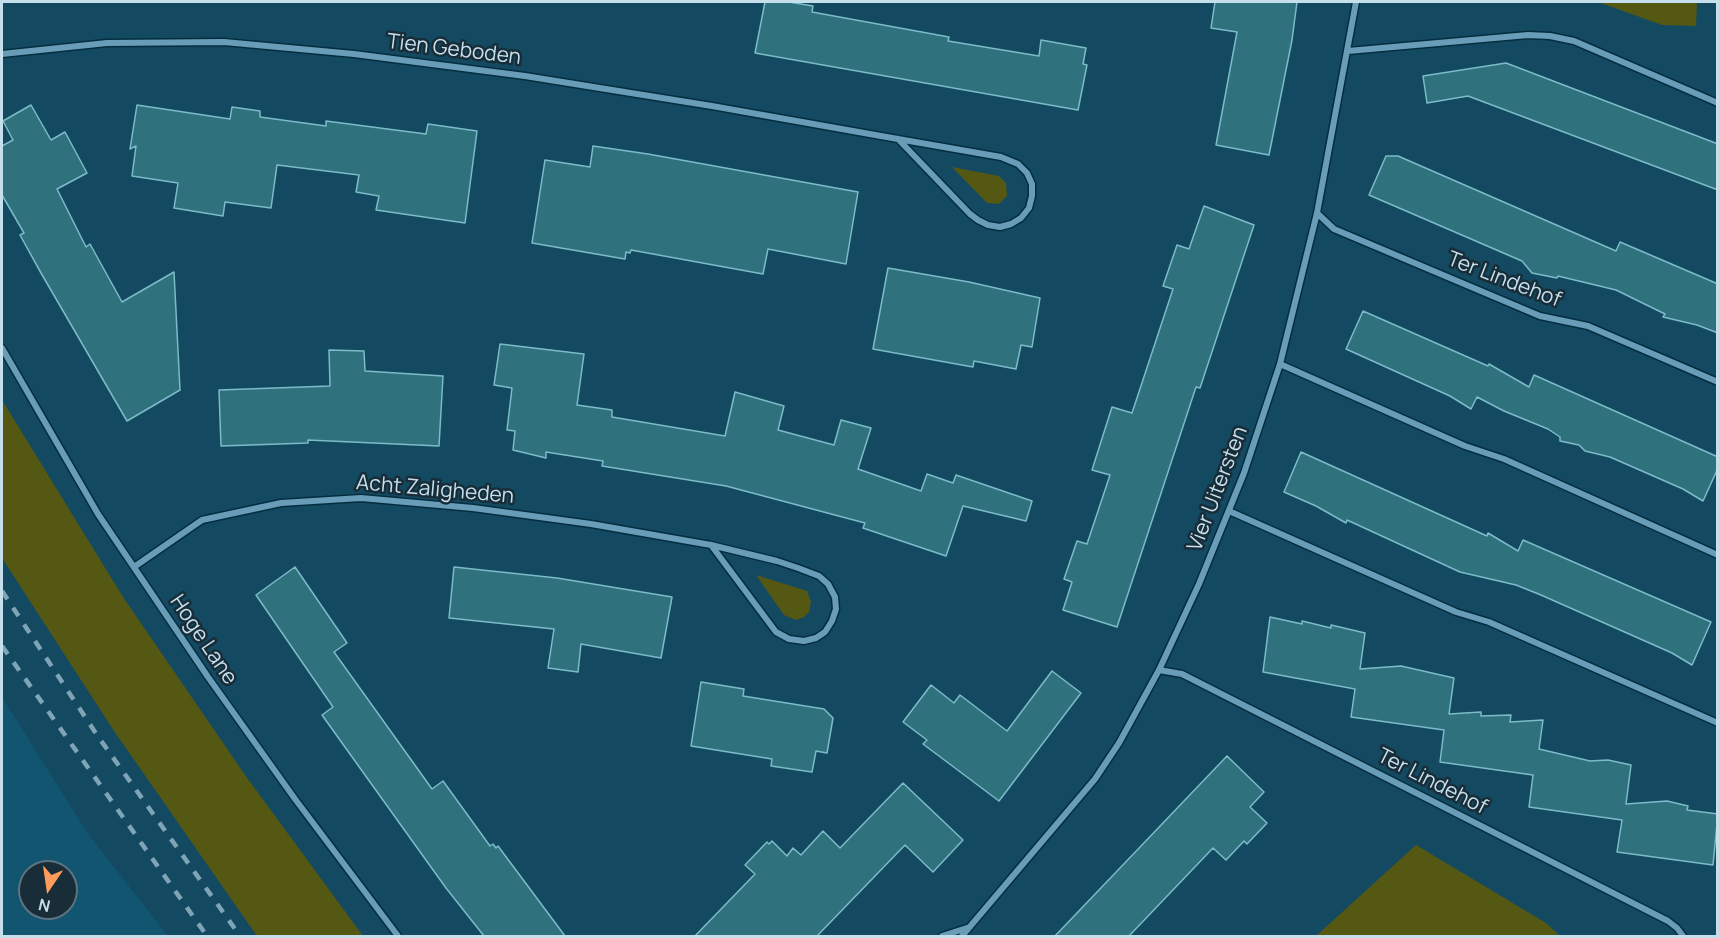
<!DOCTYPE html>
<html>
<head>
<meta charset="utf-8">
<style>
  body { margin:0 }
  #map { position:relative; width:1719px; height:938px; overflow:hidden; background:#134a62; font-family:Manrope,sans-serif }
  canvas { display:block }
  .frame { position:absolute; inset:0; border:3px solid #c5dfed; pointer-events:none }
  .north { position:absolute; left:18px; top:860px; width:60px; height:60px; box-sizing:border-box; background:#182d38; border:2px solid #5d7480; border-radius:50%; rotate:193deg; font-size:16px; font-weight:700; line-height:24px; text-align:center; color:#c5dfed }
  .north::after { content:''; display:block; margin:auto; width:21px; height:27px; background:#ff9b5b; clip-path:polygon(50% 0,100% 100%,50% 72%,0 100%) }
</style>
</head>
<body>
<div id="map">
<canvas width="1719" height="938"></canvas>
<div class="frame"></div>
<div class="north">N</div>
</div>
<script>
const c = document.querySelector('canvas').getContext('2d');
c.lineJoin = 'round';
function paint(path, color) {
  c.fillStyle = color;
  c.fill(path, 'evenodd');
}
function poly(rows) {
  const path = new Path2D();
  for (const r of rows) {
    path.moveTo(r[0], r[1]);
    for (let i = 2; i < r.length; i += 2) path.lineTo(r[i], r[i + 1]);
  }
  return path;
}
function trace(path, color, width, dash) {
  c.strokeStyle = color;
  c.lineWidth = width;
  c.lineCap = dash ? 'butt' : 'round';
  c.setLineDash(dash || []);
  c.stroke(path);
}
function drawText(font, color, halo, rows, align = 'center') {
  c.font = font + ' Manrope,sans-serif';
  c.lineWidth = 5;
  c.setLineDash([]);
  c.textBaseline = 'middle';
  c.strokeStyle = halo;
  c.fillStyle = color;
  for (const [text, x, y, turn = 0] of rows) {
    c.save();
    c.translate(x, y);
    c.rotate((+turn || 0) * Math.PI / 180);
    c.textAlign = isNaN(turn) ? turn : align;
    if (halo) c.strokeText(text, 0, 0);
    c.fillText(text, 0, 0);
    c.restore();
  }
}
paint(poly([
  [2,697,88,834,168,936,2,936],
  [30,872,66,872,66,908,30,908]
]), '#115571');
paint(poly([
  [1598,2,1697,2,1696,26,1662,25],
  [952,167,999,176,1006,183,1007,196,999,204,987,203],
  [2,400,123,597,245,775,363,936,257,936,114,731,2,558],
  [756,575,807,591,811,602,809,612,804,617,796,620,784,615],
  [1416,845,1546,923,1560,936,1316,936]
]), '#555813');
const building = poly([
  [765,2,789,2,813,6,812,12,949,37,948,41,1039,56,1041,40,1086,48,1083,64,1087,65,1078,110,755,53,765,2],
  [1215,2,1297,2,1292,40,1269,155,1216,145,1237,32,1211,28,1215,2],
  [1506,63,1718,144,1718,190,1468,96,1427,103,1423,76,1506,63],
  [31,105,51,140,65,132,87,173,57,189,86,247,90,244,122,302,174,272,180,390,127,421,41,273,20,235,24,233,2,195,2,146,13,140,3,121,31,105],
  [137,105,230,119,232,107,260,111,260,117,326,126,326,121,426,134,428,124,477,131,465,223,376,210,379,196,356,192,359,175,277,165,271,208,225,202,223,216,174,208,178,183,132,176,136,146,130,149,137,105],
  [593,146,648,154,858,192,846,264,768,249,763,274,631,250,630,253,626,252,625,259,532,243,545,160,590,167,593,146],
  [1386,156,1398,156,1616,251,1620,242,1718,284,1718,333,1697,325,1663,317,1665,314,1616,290,1558,276,1557,278,1532,273,1522,261,1369,195,1386,156],
  [1204,206,1254,225,1200,388,1196,387,1117,627,1063,610,1072,582,1064,579,1077,541,1087,544,1110,475,1092,470,1112,407,1132,413,1173,289,1163,286,1177,245,1189,249,1204,206],
  [888,268,969,282,1040,298,1032,347,1021,345,1016,369,974,361,973,367,873,349,888,268],
  [1363,311,1488,366,1489,364,1529,387,1534,375,1718,457,1718,468,1703,501,1683,489,1610,457,1585,451,1579,445,1560,441,1560,437,1548,429,1504,411,1477,397,1471,409,1450,396,1346,349,1363,311],
  [500,344,584,354,577,405,612,410,612,417,725,436,735,392,784,406,778,430,834,445,841,420,871,428,858,469,921,491,927,474,953,483,956,475,1032,501,1026,521,963,506,946,556,863,528,865,523,726,486,602,466,603,461,546,452,546,458,513,450,515,431,507,430,512,388,494,385,500,344],
  [329,350,364,351,365,371,443,376,439,446,308,440,308,443,221,446,219,390,330,386,329,350],
  [1301,452,1487,536,1488,533,1518,551,1523,540,1711,622,1692,665,1672,653,1541,595,1516,585,1460,572,1347,520,1346,523,1316,506,1284,492,1301,452],
  [295,567,347,643,334,652,432,789,443,781,490,846,493,844,496,848,498,846,565,936,484,936,446,888,322,715,333,707,256,595,295,567],
  [454,567,557,578,672,597,661,658,581,644,578,672,548,668,554,629,449,618,454,567],
  [1270,617,1302,624,1302,621,1331,628,1331,625,1365,633,1360,669,1401,666,1454,678,1449,714,1481,712,1481,716,1511,715,1510,722,1543,720,1539,749,1590,761,1608,760,1631,765,1626,804,1667,801,1688,806,1687,810,1718,814,1713,865,1617,852,1622,820,1529,807,1533,775,1440,762,1444,730,1351,717,1355,689,1263,672,1270,617],
  [1052,671,1081,693,999,801,923,744,927,740,903,722,931,685,954,703,960,695,1007,731,1052,671],
  [701,682,744,689,743,696,824,709,833,718,827,753,816,751,812,772,771,766,772,759,691,746,701,682],
  [1227,756,1264,792,1250,807,1267,823,1247,844,1244,841,1226,860,1213,848,1129,936,1055,936,1227,756],
  [903,783,963,840,933,872,905,845,817,936,695,936,755,874,745,865,767,842,769,844,772,841,787,856,793,848,801,855,823,831,840,848,903,783]
]);
paint(building, '#2f717d');
trace(building, '#7cbcc9', 1.5);
const minor = poly([
  [1348,51,1528,35,1550,36,1574,41,1718,103],
  [2,54,107,43,224,42,354,54,525,76,712,106,898,139,1001,157,1018,164,1027,173,1032,184,1032,196,1029,208,1021,218,1011,224,1000,227,988,225,978,220,970,214,898,139],
  [1317,213,1334,229,1540,316,1588,326,1718,382],
  [2,348,98,514,208,677,295,799,398,936],
  [1280,364,1465,446,1504,459,1718,555],
  [1229,511,1456,612,1489,622,1718,723],
  [134,567,202,520,281,503,361,498,473,508,591,524,711,545,777,561,798,568,819,576,828,584,835,597,836,609,832,621,825,632,816,638,804,641,789,639,776,632,711,545],
  [1159,670,1182,674,1434,802,1668,921,1677,928,1683,936],
  [942,936,970,927],
  [962,936,1095,779,1119,743,1159,670,1199,584,1244,473,1280,364,1317,213,1356,2]
]);
trace(minor, '#042e40', 9);
trace(minor, '#689cb7', 6);
trace(poly([
  [2,591,97,735,240,936],
  [2,646,207,936]
]), '#7ea4b6', 4.5, [10, 10]);
drawText('21px', '#c5dfed', '#182d38', [
  ["Tien Geboden",454,50,7],
  ["Ter Lindehof",1504,280,21],
  ["Vier Uitersten",1218,489,-69],
  ["Acht Zaligheden",435,490,5],
  ["Hoge Lane",203,640,56],
  ["Ter Lindehof",1432,782,27]
]);
</script>
</body>
</html>
